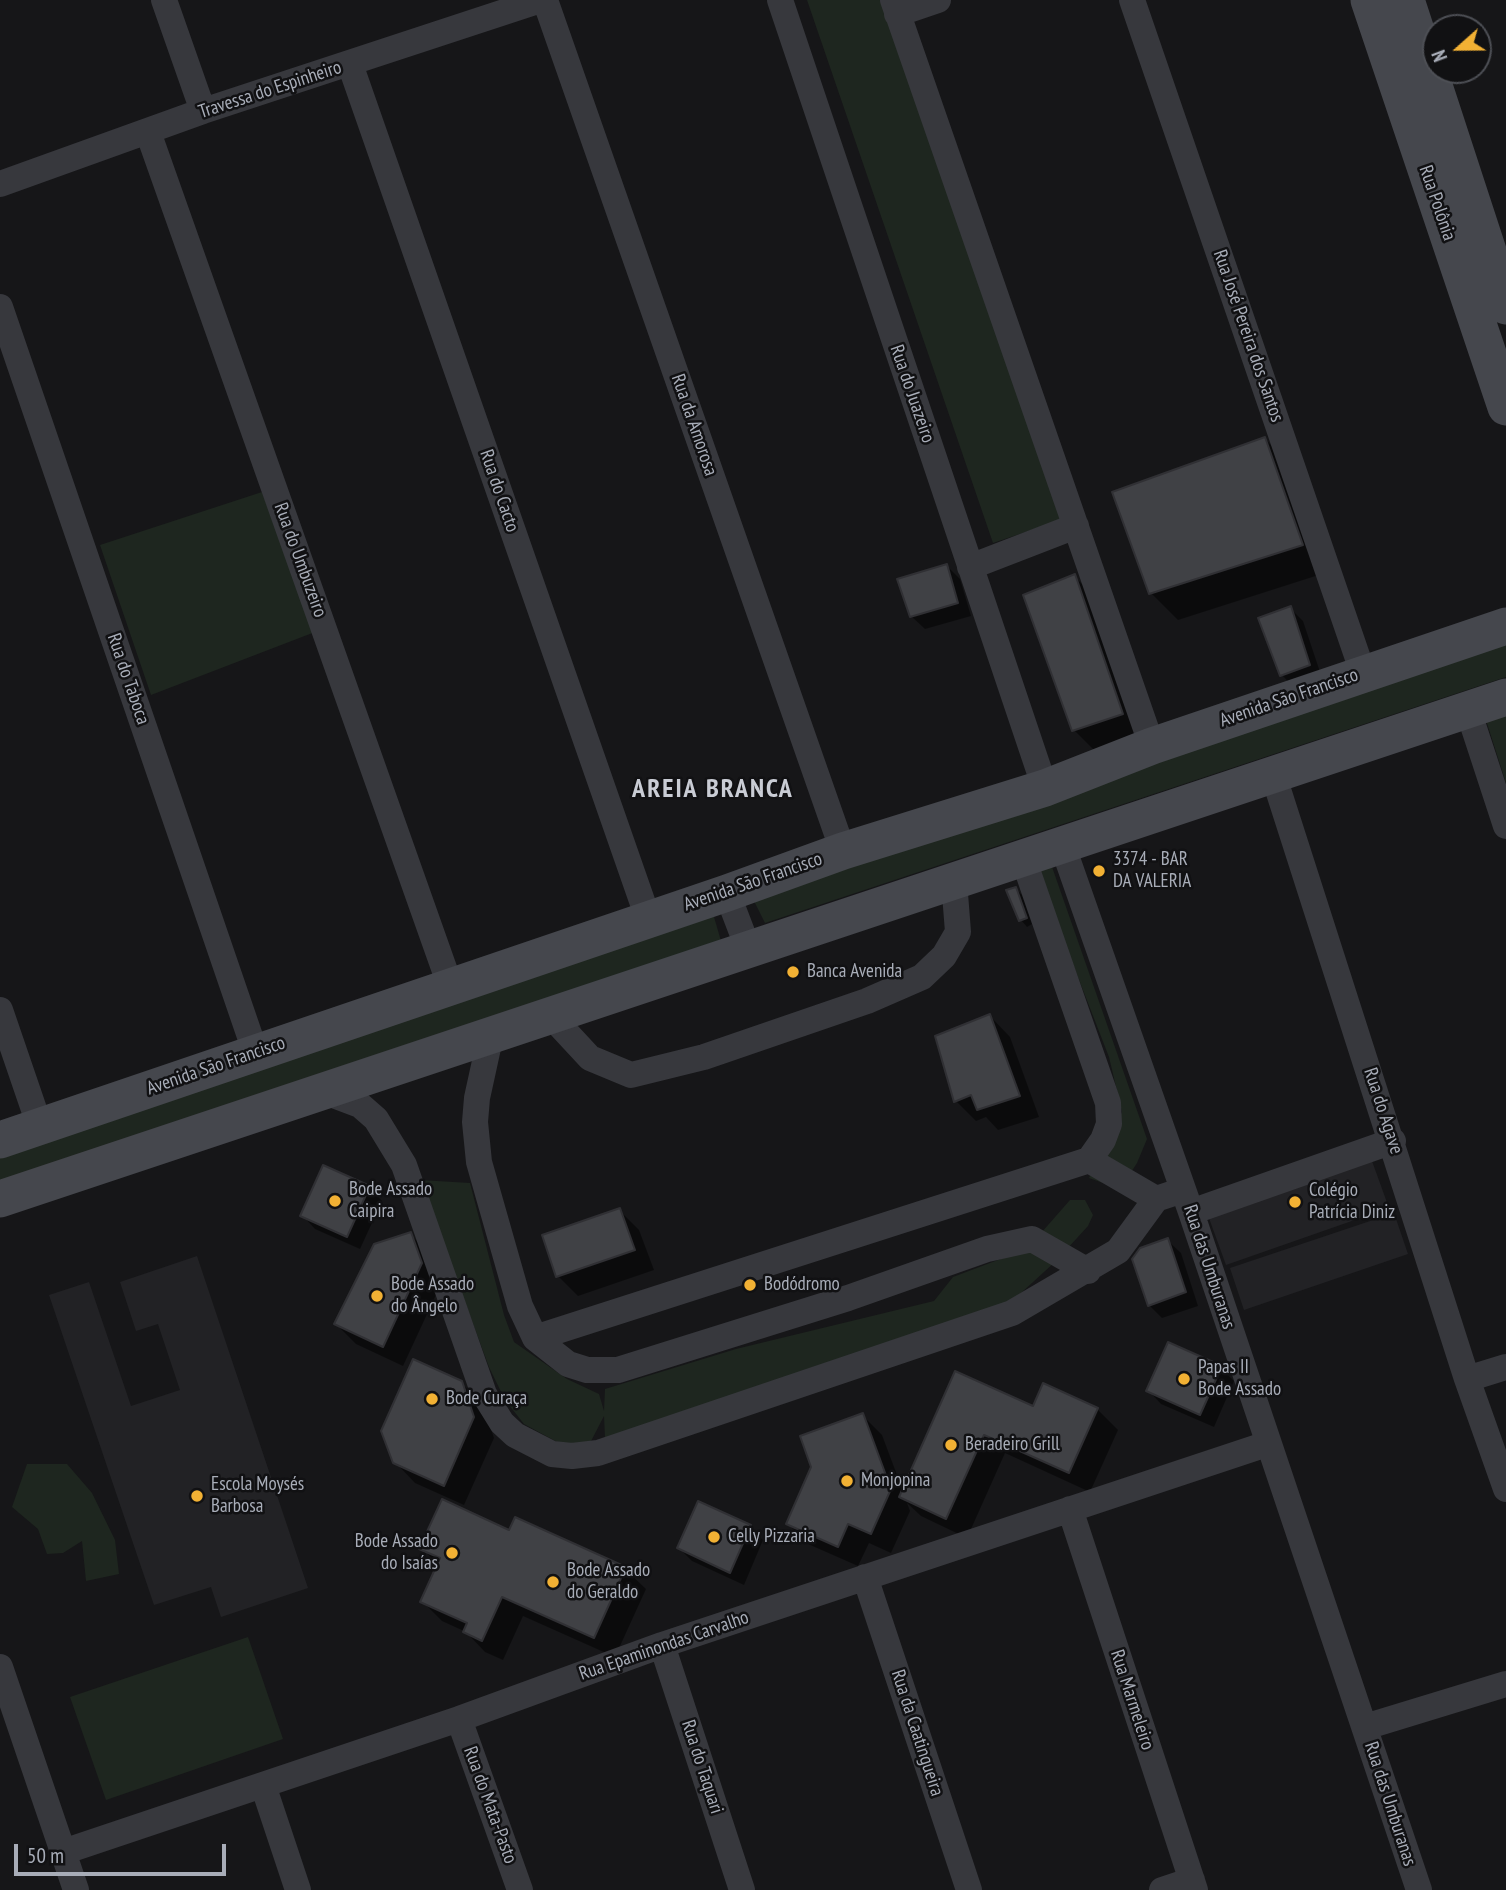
<!DOCTYPE html>
<html>
<head>
<meta charset="utf-8">
<style>
  body { margin:0 }
  #map { position:relative; width:1506px; height:1890px; overflow:hidden; background:#161618; font-family:"PT Sans Narrow",sans-serif }
  canvas { display:block }
  .north { position:absolute; left:1422px; top:14px; width:70px; height:70px; box-sizing:border-box; background:#111113; border:2px solid #4d4f55; border-radius:50%; rotate:249deg; font-size:19px; font-weight:700; line-height:28px; text-align:center; color:#a8adb8 }
  .north::after { content:''; display:block; margin:auto; width:24px; height:32px; background:#f2b134; clip-path:polygon(50% 0,100% 100%,50% 72%,0 100%) }
  .scale { position:absolute; left:14px; top:1844px; width:212px; height:32px; box-sizing:border-box; border:4px solid #a8adb8; border-top:0; padding-left:9px; font-size:21px; line-height:24px; white-space:nowrap; color:#a8adb8; -webkit-text-stroke:5px #111113; paint-order:stroke }
</style>
</head>
<body>
<div id="map">
<canvas width="1506" height="1890"></canvas>
<div class="north">N</div>
<div class="scale">50 m</div>
</div>
<script>
const c = document.querySelector('canvas').getContext('2d');
c.lineJoin = 'round';
function paint(path, color) {
  c.fillStyle = color;
  c.fill(path, 'evenodd');
}
function poly(rows) {
  const path = new Path2D();
  for (const r of rows) {
    path.moveTo(r[0], r[1]);
    for (let i = 2; i < r.length; i += 2) path.lineTo(r[i], r[i + 1]);
  }
  return path;
}
function trace(path, color, width, dash) {
  c.strokeStyle = color;
  c.lineWidth = width;
  c.lineCap = dash ? 'butt' : 'round';
  c.setLineDash(dash || []);
  c.stroke(path);
}
function drawText(font, color, halo, rows, align = 'center') {
  c.font = font + ' "PT Sans Narrow",sans-serif';
  c.lineWidth = 5;
  c.setLineDash([]);
  c.textBaseline = 'middle';
  c.strokeStyle = halo;
  c.fillStyle = color;
  for (const [text, x, y, turn = 0] of rows) {
    c.save();
    c.translate(x, y);
    c.rotate((+turn || 0) * Math.PI / 180);
    c.textAlign = isNaN(turn) ? turn : align;
    if (halo) c.strokeText(text, 0, 0);
    c.fillText(text, 0, 0);
    c.restore();
  }
}
paint(poly([
  [1364,1139,1389,1208,1226,1265,1201,1196],
  [1394,1213,1408,1254,1244,1310,1230,1268],
  [197,1256,308,1588,221,1617,211,1587,154,1605,49,1295,89,1282,131,1406,180,1390,158,1324,136,1331,120,1282]
]), '#222225');
paint(poly([
  [807,0,891,0,1067,518,993,543],
  [262,492,315,632,151,695,100,545],
  [1506,642,1506,677,765,923,751,895],
  [1506,713,1506,783,1486,720],
  [1051,864,1147,1139,1137,1163,1120,1189,1089,1178,1122,1112,1109,1057,1036,869],
  [712,910,721,941,0,1183,0,1151],
  [420,1180,470,1183,504,1315,514,1342,567,1379,599,1394,604,1411,605,1389,736,1349,934,1301,953,1277,1027,1249,1070,1200,1085,1200,1093,1215,1088,1226,1056,1261,1009,1304,605,1438,604,1416,589,1445,559,1443,524,1424,505,1400,489,1367],
  [27,1464,67,1464,92,1493,115,1540,119,1574,86,1581,82,1541,63,1553,47,1554,38,1529,12,1507],
  [248,1637,283,1739,106,1800,70,1697]
]), '#1e261f');
paint(poly([
  [1265,439,1292,466,1328,572,1178,620,1151,593,1115,493],
  [947,566,960,579,971,616,925,629,911,616],
  [1074,576,1094,596,1142,734,1094,750,1074,730],
  [1290,608,1303,621,1322,678,1295,689,1282,675,1261,619],
  [1016,889,1022,895,1032,924,1027,927,1021,920,1008,891],
  [990,1016,1010,1037,1039,1117,998,1130,986,1117,976,1121,956,1101],
  [369,1187,382,1201,360,1249,315,1229,302,1215],
  [619,1210,639,1230,654,1270,578,1296,558,1276],
  [410,1234,430,1254,441,1284,403,1366,356,1344,336,1324],
  [1167,1240,1181,1253,1198,1306,1162,1318,1149,1305],
  [1169,1344,1221,1368,1234,1381,1214,1427,1161,1404,1148,1390],
  [956,1373,1034,1408,1044,1385,1097,1409,1118,1430,1090,1492,1005,1453,967,1538,921,1516,907,1503,910,1511,891,1553,869,1543,858,1566,808,1544,788,1524,862,1415,882,1435,903,1491],
  [461,1383,482,1403,494,1438,464,1505,415,1483,395,1462],
  [516,1519,625,1569,646,1589,615,1657,523,1616,503,1660,485,1652,466,1632,442,1621,422,1601,438,1565,422,1548,510,1532],
  [750,1527,763,1540,744,1585,692,1561,679,1548]
]), '#0007');
const building = poly([
  [1265,437,1303,545,1149,594,1112,492,1265,437],
  [947,564,958,603,910,617,897,579,947,564],
  [1075,574,1123,714,1072,731,1023,595,1075,574],
  [1291,606,1310,665,1280,676,1258,618,1291,606],
  [1016,887,1027,918,1019,921,1006,890,1016,887],
  [990,1014,1020,1096,977,1110,971,1095,954,1102,935,1036,990,1014],
  [323,1165,370,1186,347,1237,300,1216,323,1165],
  [620,1208,635,1250,556,1277,542,1235,620,1208],
  [411,1232,422,1263,383,1347,334,1324,374,1244,411,1232],
  [1168,1238,1186,1292,1148,1306,1132,1259,1140,1248,1168,1238],
  [1168,1342,1222,1366,1200,1415,1146,1391,1168,1342],
  [413,1359,462,1381,474,1417,444,1486,393,1463,381,1431,413,1359],
  [955,1371,1033,1406,1043,1383,1098,1408,1069,1473,984,1435,946,1519,899,1497,955,1371],
  [863,1413,891,1489,871,1534,848,1524,838,1547,786,1524,811,1467,800,1436,863,1413],
  [442,1499,509,1530,515,1517,626,1567,594,1638,502,1597,482,1641,463,1632,467,1623,420,1602,440,1558,419,1549,442,1499],
  [698,1501,751,1525,730,1573,677,1548,698,1501]
]);
paint(building, '#404145');
trace(building, '#303034', 2);
trace(poly([
  [164,0,203,111],
  [545,0,843,851],
  [780,0,1045,788],
  [893,0,1152,746],
  [1132,0,1363,673],
  [897,14,938,0],
  [350,64,648,918],
  [148,132,451,988],
  [0,184,203,111,541,0],
  [0,307,255,1051],
  [970,567,1076,526],
  [1468,710,1506,826],
  [1273,774,1467,1379,1506,1489],
  [1062,844,1191,1212,1419,1890],
  [727,893,748,948],
  [0,1010,40,1127],
  [551,1016,590,1058,631,1075,704,1057,867,1001,922,977,944,956,958,932,954,881],
  [491,1034,477,1098,475,1122,479,1162,520,1306,535,1338,568,1364,587,1370,618,1370,848,1298,987,1249,1032,1239,1088,1271],
  [323,1091,360,1105,376,1119,404,1165,484,1394,502,1423,515,1435,552,1454,572,1456,598,1453,1012,1313,1118,1251,1156,1199,1183,1190],
  [1089,1160,1156,1199],
  [1191,1212,1393,1141],
  [535,1338,1089,1160,1103,1140,1109,1124,1108,1103,1023,858],
  [1467,1379,1506,1367],
  [1070,1509,1195,1890],
  [865,1577,969,1890],
  [662,1645,742,1890],
  [0,1667,76,1890],
  [459,1719,520,1890],
  [1365,1727,1506,1684],
  [263,1785,298,1890],
  [63,1852,459,1719,662,1645,1267,1444],
  [1162,1890,1192,1880]
]), '#37383d', 26);
trace(poly([
  [1369,0,1506,407],
  [1406,0,1506,306],
  [0,1140,727,893,843,851,1045,788,1152,746,1506,626],
  [0,1199,1506,697]
]), '#45474d', 37);
for (const [x, y, r, color] of [
  [1099,871,7,"#f2b134"],
  [793,972,7,"#f2b134"],
  [335,1201,7,"#f2b134"],
  [1295,1202,7,"#f2b134"],
  [750,1285,7,"#f2b134"],
  [377,1296,7,"#f2b134"],
  [1184,1379,7,"#f2b134"],
  [432,1399,7,"#f2b134"],
  [951,1445,7,"#f2b134"],
  [847,1481,7,"#f2b134"],
  [197,1496,7,"#f2b134"],
  [714,1537,7,"#f2b134"],
  [452,1553,7,"#f2b134"],
  [553,1582,7,"#f2b134"]
]) {
  const dot = new Path2D();
  dot.arc(x, y, r, 0, 2 * Math.PI);
  c.fillStyle = color;
  c.fill(dot);
  trace(dot, '#111113', 2.5);
}
drawText('19px', '#a8adb8', '#111113', [
  ["Travessa do Espinheiro",270,90,-18],
  ["Rua Polônia",1437,203,71],
  ["Rua José Pereira dos Santos",1248,336,71],
  ["Rua do Juazeiro",912,394,71],
  ["Rua da Amorosa",694,425,71],
  ["Rua do Cacto",499,491,71],
  ["Rua do Umbuzeiro",300,560,70],
  ["Rua do Taboca",128,679,71],
  ["Avenida São Francisco",1289,698,-19],
  ["Avenida São Francisco",753,882,-19],
  ["Avenida São Francisco",216,1066,-19],
  ["Rua do Agave",1383,1111,72],
  ["Rua das Umburanas",1209,1267,72],
  ["Rua Epaminondas Carvalho",664,1646,-19],
  ["Rua Marmeleiro",1132,1700,72],
  ["Rua da Caatingueira",917,1733,72],
  ["Rua do Taquari",702,1767,72],
  ["Rua das Umburanas",1390,1804,72],
  ["Rua do Mata-Pasto",490,1805,70]
]);
drawText('19px', '#a8adb8', '#111113', [
  ["3374 - BAR",1113,860],
  ["DA VALERIA",1113,882],
  ["Banca Avenida",807,972],
  ["Bode Assado",349,1190],
  ["Caipira",349,1212],
  ["Colégio",1309,1191],
  ["Patrícia Diniz",1309,1213],
  ["Bode Assado",391,1285],
  ["do Ângelo",391,1307],
  ["Bodódromo",764,1285],
  ["Papas II",1198,1368],
  ["Bode Assado",1198,1390],
  ["Bode Curaça",446,1399],
  ["Beradeiro Grill",965,1445],
  ["Monjopina",861,1481],
  ["Escola Moysés",211,1485],
  ["Barbosa",211,1507],
  ["Celly Pizzaria",728,1537],
  ["Bode Assado",438,1542,"right"],
  ["do Isaías",438,1564,"right"],
  ["Bode Assado",567,1571],
  ["do Geraldo",567,1593]
], 'left');
c.letterSpacing = '2px';
drawText('bold 26px', '#c9ccd4', '#111113', [
  ["AREIA BRANCA",713,790]
]);
c.letterSpacing = '0px';
</script>
</body>
</html>
